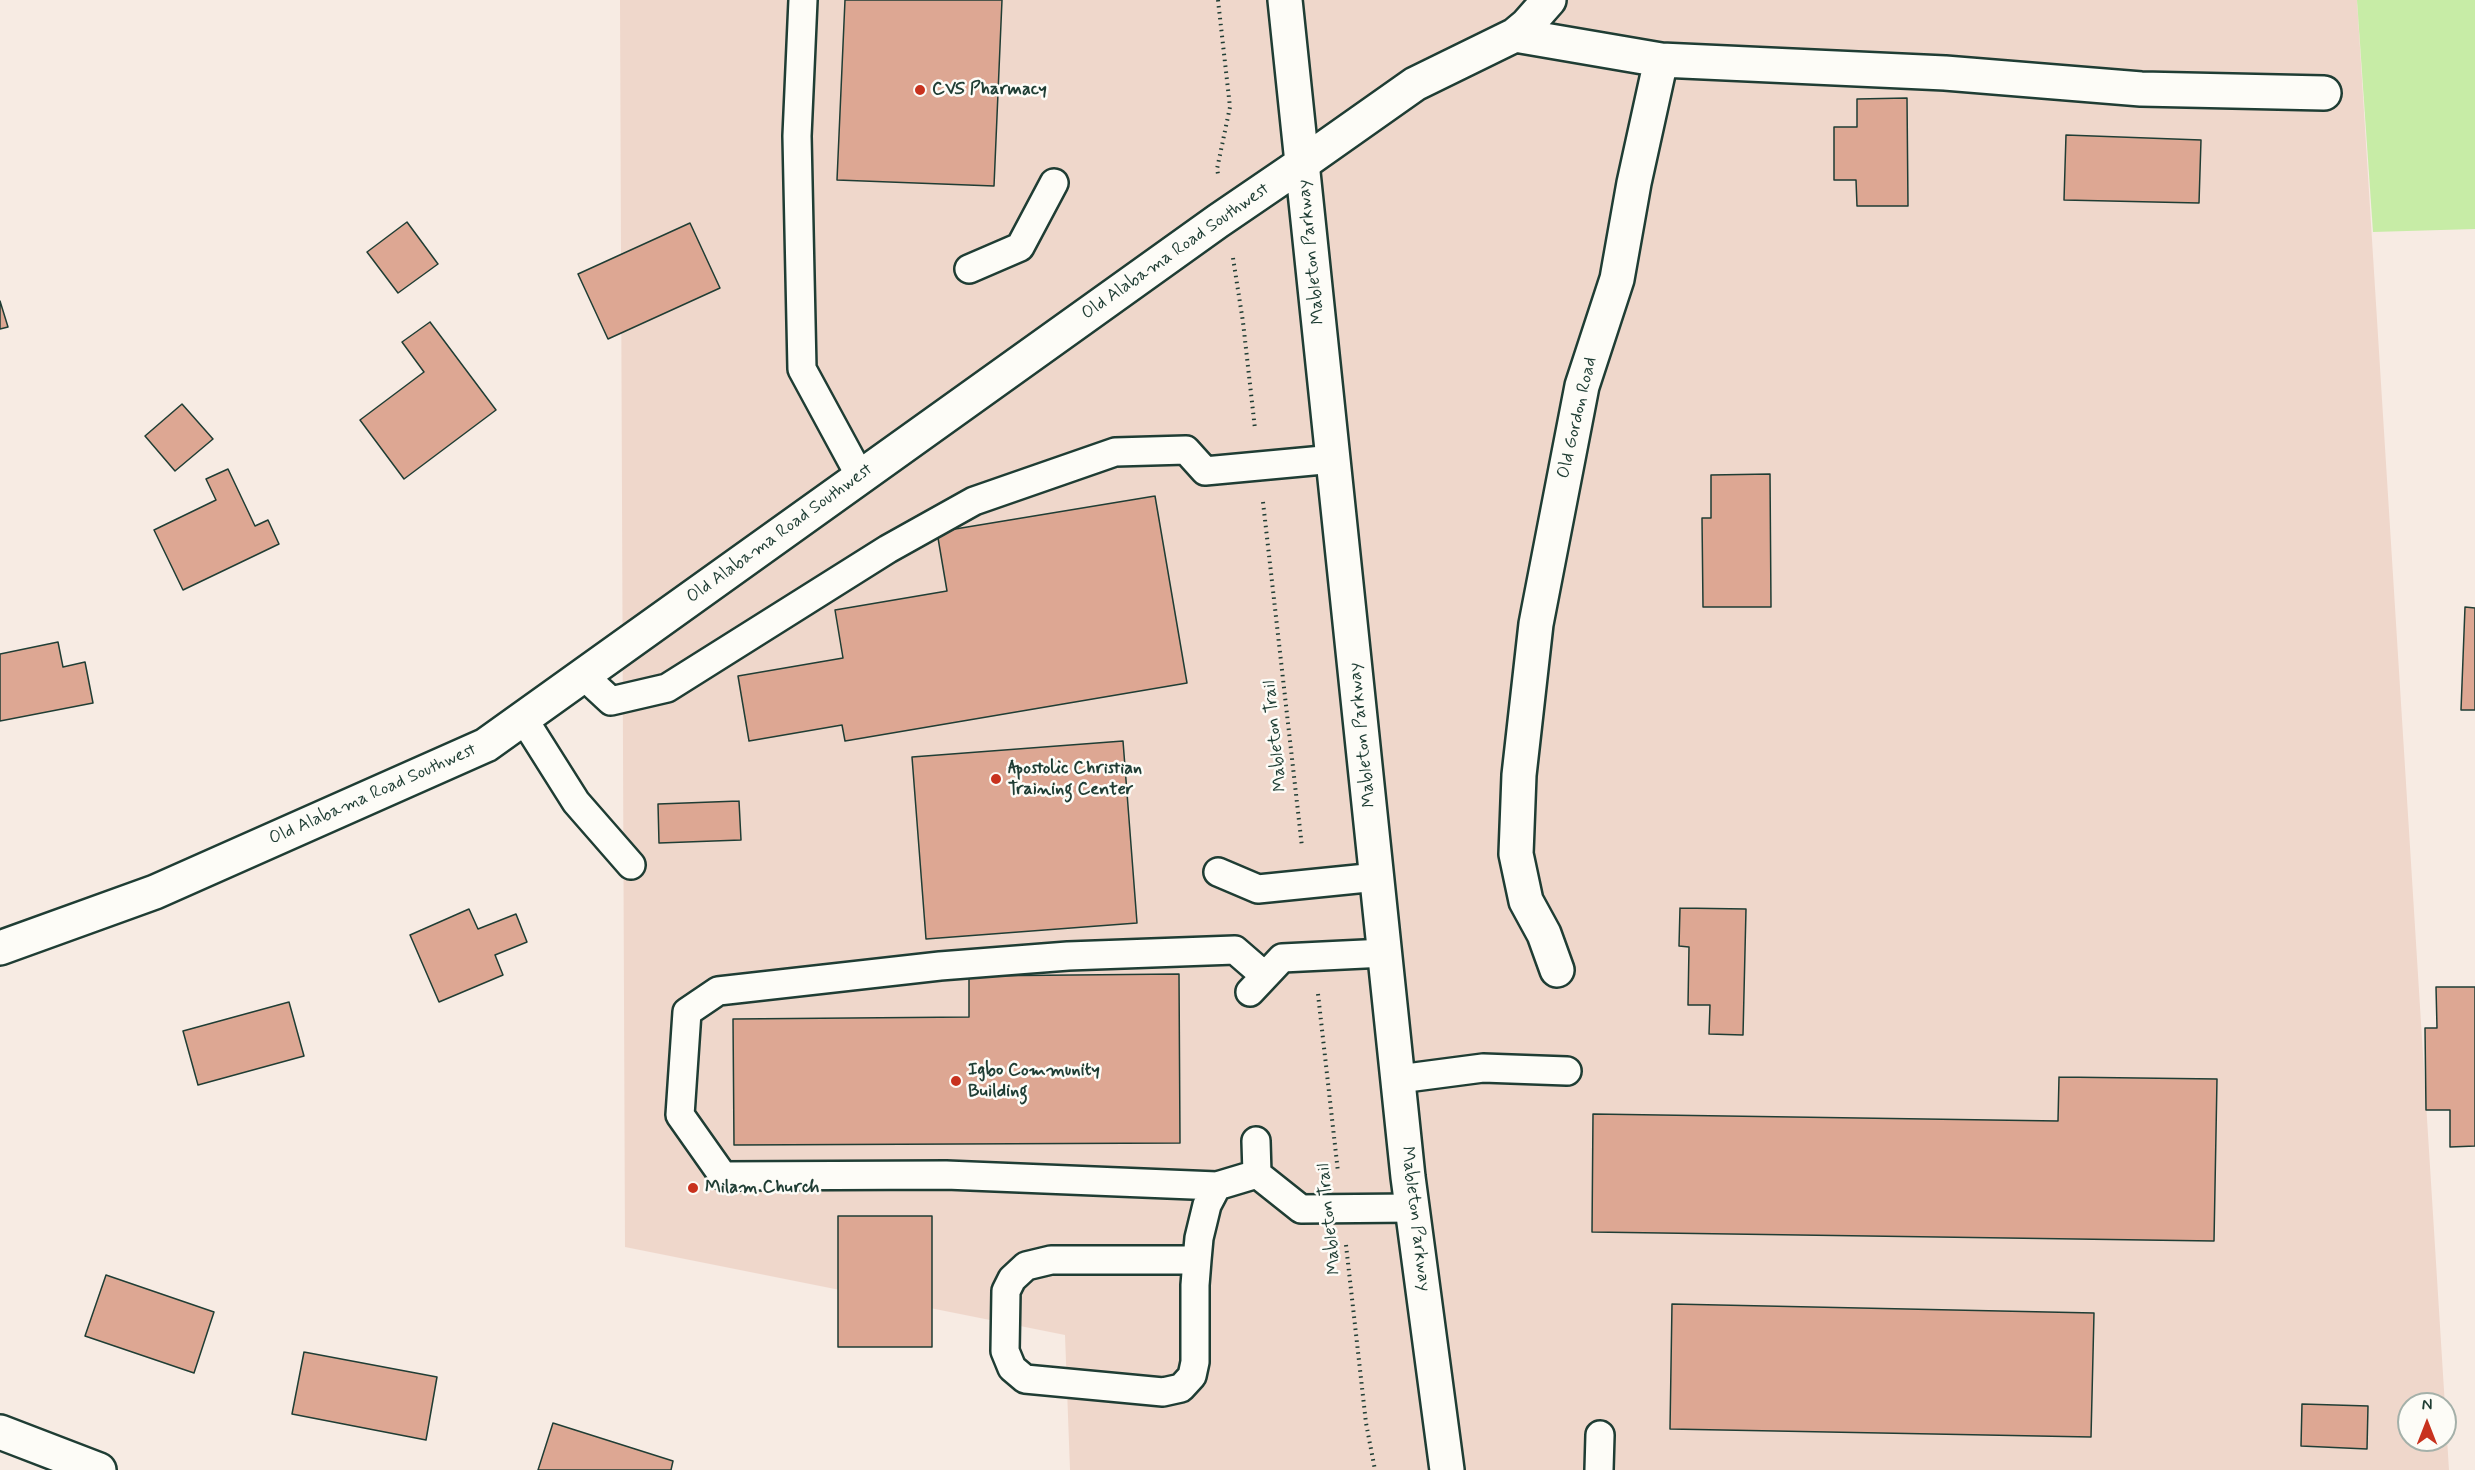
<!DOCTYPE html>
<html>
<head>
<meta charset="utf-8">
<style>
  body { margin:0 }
  #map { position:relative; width:2475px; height:1470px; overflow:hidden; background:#f7ebe3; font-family:Mynerve,sans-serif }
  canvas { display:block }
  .north { position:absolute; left:2397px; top:1392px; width:60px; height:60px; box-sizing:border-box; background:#fdfcf7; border:2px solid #a4b0a9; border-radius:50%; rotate:0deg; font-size:16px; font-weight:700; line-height:24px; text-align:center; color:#1f3d34 }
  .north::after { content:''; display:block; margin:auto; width:21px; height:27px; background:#c8321e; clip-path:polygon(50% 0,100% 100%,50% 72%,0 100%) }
</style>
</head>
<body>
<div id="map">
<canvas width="2475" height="1470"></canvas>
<div class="north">N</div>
</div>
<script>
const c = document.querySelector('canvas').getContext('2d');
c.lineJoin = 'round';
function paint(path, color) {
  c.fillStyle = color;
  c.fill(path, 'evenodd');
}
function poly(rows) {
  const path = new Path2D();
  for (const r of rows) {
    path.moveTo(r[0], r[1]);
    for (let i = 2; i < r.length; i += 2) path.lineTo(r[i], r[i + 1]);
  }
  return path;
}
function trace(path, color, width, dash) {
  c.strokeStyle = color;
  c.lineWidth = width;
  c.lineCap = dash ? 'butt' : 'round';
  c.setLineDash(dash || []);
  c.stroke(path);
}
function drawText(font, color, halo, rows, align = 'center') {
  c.font = font + ' Mynerve,sans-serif';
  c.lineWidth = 5;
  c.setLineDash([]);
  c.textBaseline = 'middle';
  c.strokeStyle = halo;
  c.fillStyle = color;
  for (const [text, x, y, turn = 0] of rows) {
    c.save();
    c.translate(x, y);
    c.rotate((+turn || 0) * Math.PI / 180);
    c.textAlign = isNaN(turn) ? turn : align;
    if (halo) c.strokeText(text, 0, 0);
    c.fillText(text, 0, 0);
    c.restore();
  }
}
paint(poly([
  [620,0,2357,0,2449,1470,1070,1470,1065,1335,625,1247],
  [2409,1404,2445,1404,2445,1440,2409,1440]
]), '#efd7cb');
paint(poly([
  [2357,0,2475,0,2475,229,2373,232]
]), '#c7eca6');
const building = poly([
  [845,0,1002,0,994,186,837,180,845,0],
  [1907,98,1908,206,1857,206,1856,180,1834,180,1834,127,1857,127,1857,99,1907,98],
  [2066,135,2201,140,2199,203,2064,200,2066,135],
  [407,222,438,264,398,293,367,252,407,222],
  [690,223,720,288,608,339,578,274,690,223],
  [0,301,8,327,0,329,0,301],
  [430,322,496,410,404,479,360,420,424,372,402,342,430,322],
  [182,404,213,439,175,471,145,436,182,404],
  [228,469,255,526,268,520,279,544,183,590,154,530,216,500,206,479,228,469],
  [1770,474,1771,607,1703,607,1702,518,1711,518,1711,475,1770,474],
  [1155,496,1187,683,845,741,842,725,749,741,738,676,843,658,835,610,947,591,937,532,1155,496],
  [2465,607,2475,608,2475,710,2461,710,2465,607],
  [58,642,63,667,85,662,93,703,0,721,0,654,58,642],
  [1123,741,1137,923,926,939,912,757,1123,741],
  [739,801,741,840,659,843,658,804,739,801],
  [1680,908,1746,909,1743,1035,1709,1034,1710,1005,1688,1005,1689,947,1679,946,1680,908],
  [469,909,478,929,516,914,527,942,495,955,503,975,439,1002,410,935,469,909],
  [1179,974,1180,1143,734,1145,733,1019,969,1017,969,976,1179,974],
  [2436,987,2475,987,2475,1146,2450,1147,2450,1110,2426,1110,2425,1028,2437,1028,2436,987],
  [289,1002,304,1056,198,1085,183,1031,289,1002],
  [2059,1077,2217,1079,2214,1241,1592,1232,1593,1114,2058,1121,2059,1077],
  [838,1216,932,1216,932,1347,838,1347,838,1216],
  [106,1275,214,1312,194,1373,85,1336,106,1275],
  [1672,1304,2094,1313,2091,1437,1670,1429,1672,1304],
  [304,1352,437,1377,426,1440,292,1414,304,1352],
  [2302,1404,2368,1406,2367,1449,2301,1446,2302,1404],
  [553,1423,673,1461,671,1470,538,1470,553,1423]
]);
paint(building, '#dda793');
trace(building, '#1f3d34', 1.5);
const lane = poly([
  [803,0,797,136,802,369,860,476],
  [969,269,1020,247,1054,183],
  [583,675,611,701,667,688,888,549,974,501,1115,452,1186,450,1205,471,1334,459],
  [523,718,576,802,631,865],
  [1218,872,1258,889,1377,877],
  [1250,992,1282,958,1385,953],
  [1399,1079,1483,1068,1567,1071],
  [1256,1141,1257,1174,1301,1209,1413,1208],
  [1257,1174,1217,1186,946,1175,723,1176,680,1115,687,1012,718,991,940,966,1068,956,1235,950,1265,976],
  [1197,1260,1051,1260,1026,1266,1012,1279,1006,1291,1005,1351,1012,1368,1025,1379,1163,1392,1181,1388,1192,1376,1195,1362,1195,1285,1197,1260,1199,1238,1207,1205,1217,1186],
  [1599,1470,1600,1435]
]);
const street = poly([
  [1515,35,1661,60,1945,73,2141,89,2324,93],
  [1303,163,1415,84,1515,35,1527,25,1549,0],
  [1557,970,1544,934,1526,901,1516,854,1519,775,1536,624,1582,386,1617,279,1634,183,1661,60]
]);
const secondary = poly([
  [1285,0,1408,1177,1447,1470],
  [0,948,155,892,486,745,1218,221,1303,163],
  [0,1432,99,1470]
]);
trace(lane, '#1f3d34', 32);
trace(street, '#1f3d34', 38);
trace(secondary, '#1f3d34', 38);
trace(poly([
  [1218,0,1230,107,1217,169,1218,174],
  [1233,258,1243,322,1255,429],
  [1263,502,1302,847],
  [1318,994,1338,1172],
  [1346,1245,1366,1423,1375,1470]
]), '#1f3d34', 4, [1.5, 4.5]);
trace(lane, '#fdfcf7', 27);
trace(street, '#fdfcf7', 33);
trace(secondary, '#fdfcf7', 33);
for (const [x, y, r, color] of [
  [920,90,6,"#c8321e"],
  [996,779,6,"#c8321e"],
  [956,1081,6,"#c8321e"],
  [693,1188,6,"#c8321e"]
]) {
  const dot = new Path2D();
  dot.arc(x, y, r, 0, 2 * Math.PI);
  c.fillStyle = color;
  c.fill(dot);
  trace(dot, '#fdfcf7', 2);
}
drawText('bold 18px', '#1f3d34', '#fdfcf7', [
  ["CVS Pharmacy",932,90],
  ["Apostolic Christian",1008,769],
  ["Training Center",1008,790],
  ["Igbo Community",968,1071],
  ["Building",968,1092],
  ["Milam Church",705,1188]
], 'left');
drawText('18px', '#1f3d34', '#fdfcf7', [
  ["Old Alabama Road Southwest",1176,252,-35],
  ["Mableton Parkway",1312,252,-96],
  ["Old Gordon Road",1578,418,-77],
  ["Old Alabama Road Southwest",780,534,-36],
  ["Mableton Parkway",1363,735,-96],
  ["Mableton Trail",1276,736,-96],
  ["Old Alabama Road Southwest",373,795,-24],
  ["Mableton Trail",1330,1219,-96],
  ["Mableton Parkway",1415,1219,83]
]);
</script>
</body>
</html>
